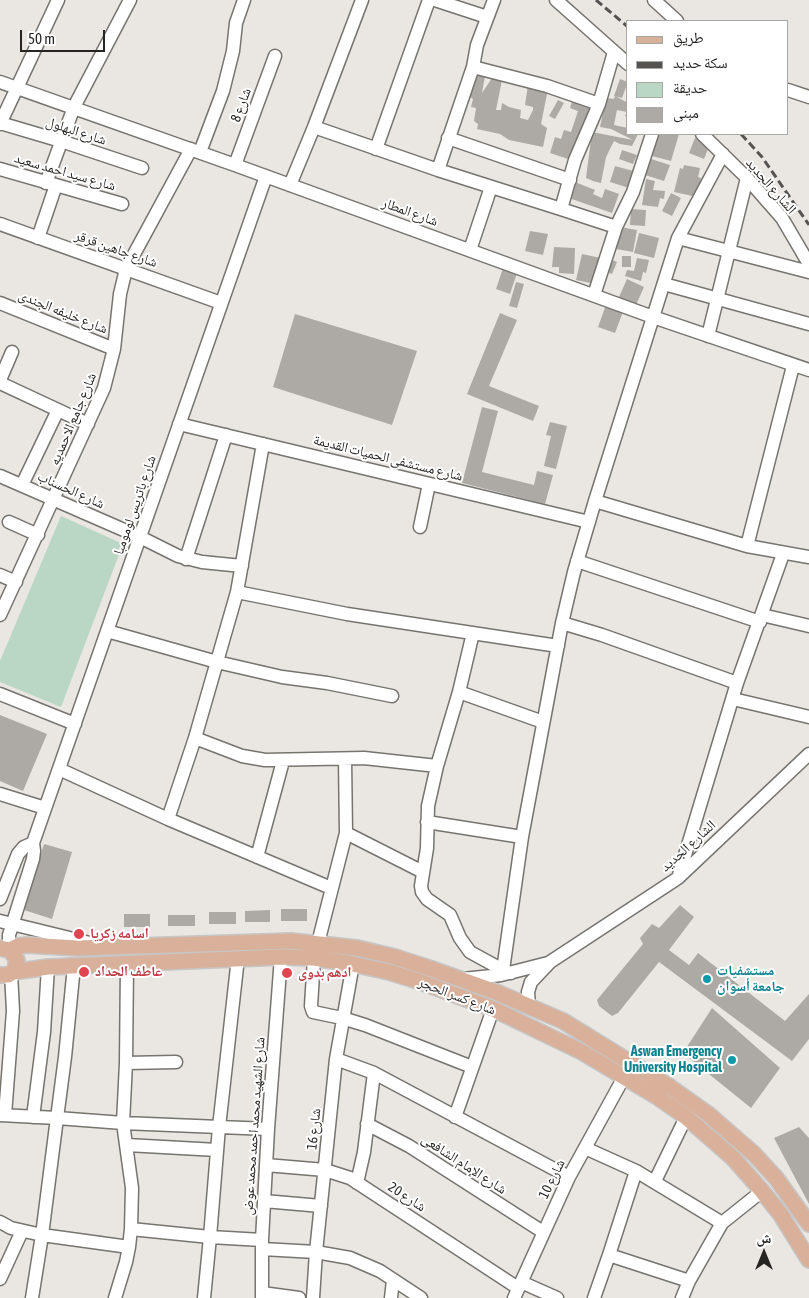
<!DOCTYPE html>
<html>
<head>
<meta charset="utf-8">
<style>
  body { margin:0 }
  #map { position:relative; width:809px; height:1298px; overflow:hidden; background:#eae7e2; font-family:"Asap Condensed","Noto Naskh Arabic",sans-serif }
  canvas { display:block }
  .legend { position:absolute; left:626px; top:20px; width:162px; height:115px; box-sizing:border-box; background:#fff; border:1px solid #a8a8a7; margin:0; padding:6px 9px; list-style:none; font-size:15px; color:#262523 }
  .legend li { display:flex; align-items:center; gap:10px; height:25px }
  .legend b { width:25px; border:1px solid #a8a8a7 }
  .north { position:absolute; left:739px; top:1228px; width:50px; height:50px; -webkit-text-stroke:4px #fff; paint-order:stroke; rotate:0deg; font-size:14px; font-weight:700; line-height:20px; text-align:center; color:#262523 }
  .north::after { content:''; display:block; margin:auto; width:18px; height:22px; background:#262523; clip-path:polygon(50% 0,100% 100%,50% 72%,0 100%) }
  .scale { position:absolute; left:20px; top:30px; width:85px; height:22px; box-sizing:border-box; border:2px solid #262523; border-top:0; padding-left:6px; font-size:15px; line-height:18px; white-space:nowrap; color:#262523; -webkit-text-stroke:4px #fff; paint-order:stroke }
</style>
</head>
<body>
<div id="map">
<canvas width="809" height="1298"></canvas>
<ul class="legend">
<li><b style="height:6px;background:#d9b19b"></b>طريق</li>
<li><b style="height:6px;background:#555351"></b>سكة حديد</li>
<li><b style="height:14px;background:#bad6c4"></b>حديقة</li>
<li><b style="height:14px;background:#adaaa5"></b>مبنى</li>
</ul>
<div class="north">ش</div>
<div class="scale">50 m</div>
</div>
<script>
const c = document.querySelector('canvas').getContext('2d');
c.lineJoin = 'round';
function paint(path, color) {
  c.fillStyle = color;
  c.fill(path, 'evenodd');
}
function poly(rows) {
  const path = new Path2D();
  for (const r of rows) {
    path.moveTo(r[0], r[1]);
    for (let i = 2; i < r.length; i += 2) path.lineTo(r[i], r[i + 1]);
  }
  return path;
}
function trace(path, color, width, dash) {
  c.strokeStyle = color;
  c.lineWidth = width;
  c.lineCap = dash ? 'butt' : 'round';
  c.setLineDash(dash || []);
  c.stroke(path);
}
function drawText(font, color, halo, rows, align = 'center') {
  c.font = font + ' "Asap Condensed","Noto Naskh Arabic",sans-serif';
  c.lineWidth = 4;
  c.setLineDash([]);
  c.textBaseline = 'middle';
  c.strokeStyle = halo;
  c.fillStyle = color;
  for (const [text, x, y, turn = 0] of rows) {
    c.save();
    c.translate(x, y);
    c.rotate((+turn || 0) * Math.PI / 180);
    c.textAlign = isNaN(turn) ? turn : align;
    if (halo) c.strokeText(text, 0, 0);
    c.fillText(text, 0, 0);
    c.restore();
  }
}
paint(poly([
  [61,516,123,544,61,707,0,682,0,661]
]), '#bad6c4');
paint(poly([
  [475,74,485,76,482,93,492,78,502,80,496,110,501,110,502,103,509,107,521,110,520,118,528,120,533,110,533,107,525,105,528,85,548,89,541,124,547,128,543,147,509,140,500,134,477,129,478,124,474,121,476,108,471,107,473,99,470,97],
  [620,79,628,82,622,98,614,96],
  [615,96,628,103,628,117,625,116,627,112,617,110,614,125,628,128,628,134,638,134,632,146,620,144,614,141,606,157,601,183,593,181,586,178,592,132,633,140,611,129,600,127,606,98,614,99],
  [573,98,595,106,587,131,581,129,571,160,550,153,555,137,561,139,564,130,571,132,578,111,570,108],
  [558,100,564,103,555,119,549,116],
  [656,134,679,134,671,161,652,156,655,146,653,145],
  [695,138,710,144,704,159,689,153],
  [622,150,637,155,633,164,619,159],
  [651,159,670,165,664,181,645,175],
  [684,165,700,168,698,177,701,178,697,197,674,192,680,168,683,169],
  [615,166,637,172,632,189,610,182],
  [646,179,655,181,653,190,665,191,664,199,660,198,658,207,642,205],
  [575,182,595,190,593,194,602,198,605,189,619,194,612,213,569,198],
  [671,193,681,198,672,216,662,211],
  [631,209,646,210,645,226,630,225],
  [620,227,637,230,633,252,616,249],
  [530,231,548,234,543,255,525,251],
  [639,233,659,238,654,258,634,253],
  [554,247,575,248,574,274,559,273,559,267,552,267],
  [582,254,601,258,595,284,576,280],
  [622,256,631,256,631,267,622,267],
  [637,258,649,260,646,273,643,272,641,281,625,276,627,270,634,271],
  [610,259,617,262,612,274,606,272],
  [504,265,518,270,510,294,496,289],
  [627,279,644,287,636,305,619,297],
  [516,282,524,284,517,308,509,306],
  [607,302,624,309,615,333,598,327],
  [500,313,517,320,489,386,539,406,533,421,467,394],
  [295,314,417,351,392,425,273,387],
  [482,407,498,411,482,472,534,485,537,471,553,475,545,504,462,483],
  [550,422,567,426,556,469,544,466,551,436,546,435],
  [0,715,47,734,23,791,0,781],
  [44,844,72,852,52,919,24,910],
  [680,905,694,917,669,950,689,965,698,953,785,1021,809,994,809,1039,792,1061,659,962,618,1013,612,1016,599,1006,597,1000,643,944,640,938,652,924,659,928],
  [281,909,307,909,307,921,281,921],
  [270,910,270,922,245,922,245,911],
  [209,912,236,912,236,924,209,924],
  [124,914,150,914,150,927,124,927],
  [168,915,195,915,195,926,168,926],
  [712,1008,780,1068,751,1108,683,1053],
  [799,1127,809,1138,809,1204,774,1138]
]), '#adaaa5');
const minor = poly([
  [435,0,487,17],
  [556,0,628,64],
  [654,0,677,21],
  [473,67,547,86,599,104],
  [0,82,235,165,653,317,809,370],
  [788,90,809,97],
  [0,123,61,141,142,168],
  [0,124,58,0],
  [314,127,438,170,561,209,575,160,599,104,614,52],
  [702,134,747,178,782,218,809,264],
  [448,138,570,180],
  [376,149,429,0],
  [200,152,223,91,233,51,236,23,244,0],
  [235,165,275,56],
  [0,169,122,204],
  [438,170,473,67,477,45,494,0],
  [46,183,74,107,130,0],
  [290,185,314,127,362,0],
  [561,209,616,227],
  [0,224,221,303],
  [38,238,56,185],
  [678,238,809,272],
  [470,250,491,187],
  [664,284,809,324],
  [594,295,616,227,633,192,652,134],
  [0,303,114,349],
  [708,336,747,178],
  [0,380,12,352],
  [0,383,88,424],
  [179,424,589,522],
  [0,476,140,537,178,556,202,562,242,566],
  [22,485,58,410],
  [595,501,747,546,809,557],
  [9,522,38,535],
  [420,527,429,484],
  [747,546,793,366],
  [186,559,226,435],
  [577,561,760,622],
  [0,575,16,582],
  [237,592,347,614,558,646],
  [0,615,104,388,114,349,120,294,126,269,191,149],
  [762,615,809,626],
  [562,623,602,635,737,683],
  [107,631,217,662,282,677,327,683,392,696],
  [473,633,459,692,437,766,428,806,427,848,421,886,422,892,427,899,450,915,460,938,470,952,503,970],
  [459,692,543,722],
  [0,694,75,724],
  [733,699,809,717],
  [195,738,242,756,265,760,364,758,437,766],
  [59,769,168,819,331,888],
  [0,794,45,808],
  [168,819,195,738,237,592,263,444],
  [427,822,522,837],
  [346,833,423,872],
  [257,857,283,761],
  [679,875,737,683,783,554],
  [0,899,18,854,24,847,33,843],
  [0,921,94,944],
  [318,943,346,833,345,759],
  [9,949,9,935,33,859,34,851,33,843,266,176],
  [238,958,219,1127,210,1237,262,1240],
  [314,958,311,1006,313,1012,342,1018,365,1025,472,1067],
  [511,973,503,970,522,837,562,623,574,572,595,501,678,238,723,154],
  [463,979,501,975,548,963],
  [529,1007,528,992,531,982,550,962,678,878,809,754],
  [336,1059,374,1073,569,1177],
  [126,1063,176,1062],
  [0,1115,57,1118,65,1057,74,966],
  [5,1115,13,1011,11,973],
  [33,1117,44,1032,48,967],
  [455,1117,493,1009],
  [367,1124,409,1146,543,1232],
  [127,1145,217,1150],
  [585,1148,636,1171,722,1223],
  [266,1165,325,1170,350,1178,518,1288],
  [655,1181,686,1117],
  [357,1183,364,1152,374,1073],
  [264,1201,321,1206],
  [0,1222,11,1228,42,1235,57,1118,123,1123,268,1129],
  [131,1229,210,1237,204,1298],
  [262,1249,316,1252,350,1258,380,1271,421,1298],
  [609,1255,636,1171],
  [0,1279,22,1231],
  [521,1282,557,1298],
  [262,1293,299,1298],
  [32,1298,42,1235,129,1247,131,1229,132,1188,123,1123,126,1063,127,964],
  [115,1298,126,1262,129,1247],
  [262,1298,262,1240,268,1129,281,957],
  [313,1298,316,1252,336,1059,353,964],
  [391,1298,393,1280],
  [514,1298,569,1177,624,1077],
  [594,1298,609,1255,689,1281,722,1223,762,1191],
  [682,1298,689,1281]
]);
const major = poly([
  [0,948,10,950,17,960,15,969,13,972,8,975,0,975],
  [10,950,18,946,27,945,77,948,291,941,357,948,395,957,432,969,496,992,563,1021,670,1087,708,1114,754,1154,776,1178,809,1224],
  [13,972,48,967,281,957,314,958,353,964,389,972,424,983,493,1009,582,1052,656,1096,686,1117,733,1158,762,1191,781,1215,809,1260]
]);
trace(minor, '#76746f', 15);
trace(major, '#c7c6c6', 18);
trace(minor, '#fff', 12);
trace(major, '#d9b19b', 15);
trace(poly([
  [596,0,628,27],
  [741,134,762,157,809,225]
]), '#555351', 3, [8, 4]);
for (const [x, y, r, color] of [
  [79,934,6,"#e0444e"],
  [84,972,6,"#e0444e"],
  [287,973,6,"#e0444e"],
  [707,979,5,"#0f9aa8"],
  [732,1060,5,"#0f9aa8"]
]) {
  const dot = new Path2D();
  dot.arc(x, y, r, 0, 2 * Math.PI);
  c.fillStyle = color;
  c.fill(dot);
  trace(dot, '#fff', 2);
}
drawText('14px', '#262523', '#fff', [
  ["شارع 8",241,105,-70],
  ["شارع البهلول",76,131,18],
  ["شارع سيد احمد سعيد",65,172,16],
  ["الشارع الجديد",771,186,49],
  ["شارع المطار",410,212,20],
  ["شارع جاهين قرقر",116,249,19],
  ["شارع خليفه الجندى",63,312,22],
  ["شارع جامع الاحمديه",73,419,-67],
  ["شارع مستشفى الحميات القديمة",388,458,14],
  ["شارع الحسناب",71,490,24],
  ["شارع باتريس لومومبا",135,505,-71],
  ["الشارع الجديد",688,846,-42],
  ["شارع كسر الحجر",457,996,21],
  ["شارع الشهيد محمد احمد محمد عوض",254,1126,-86],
  ["شارع 16",314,1129,-84],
  ["شارع الإمام الشافعى",464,1164,33],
  ["شارع 10",552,1179,-64],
  ["شارع 20",407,1197,33]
]);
drawText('bold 14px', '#be3a42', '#fff', [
  ["اسامه زكريا",90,934],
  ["عاطف الحداد",95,972],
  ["ادهم بدوى",298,973]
], 'left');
drawText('bold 14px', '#0d838f', '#fff', [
  ["مستشفيات",717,971],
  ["جامعة أسوان",717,987],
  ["Aswan Emergency",722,1052,"right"],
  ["University Hospital",722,1068,"right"]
], 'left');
</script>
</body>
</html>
